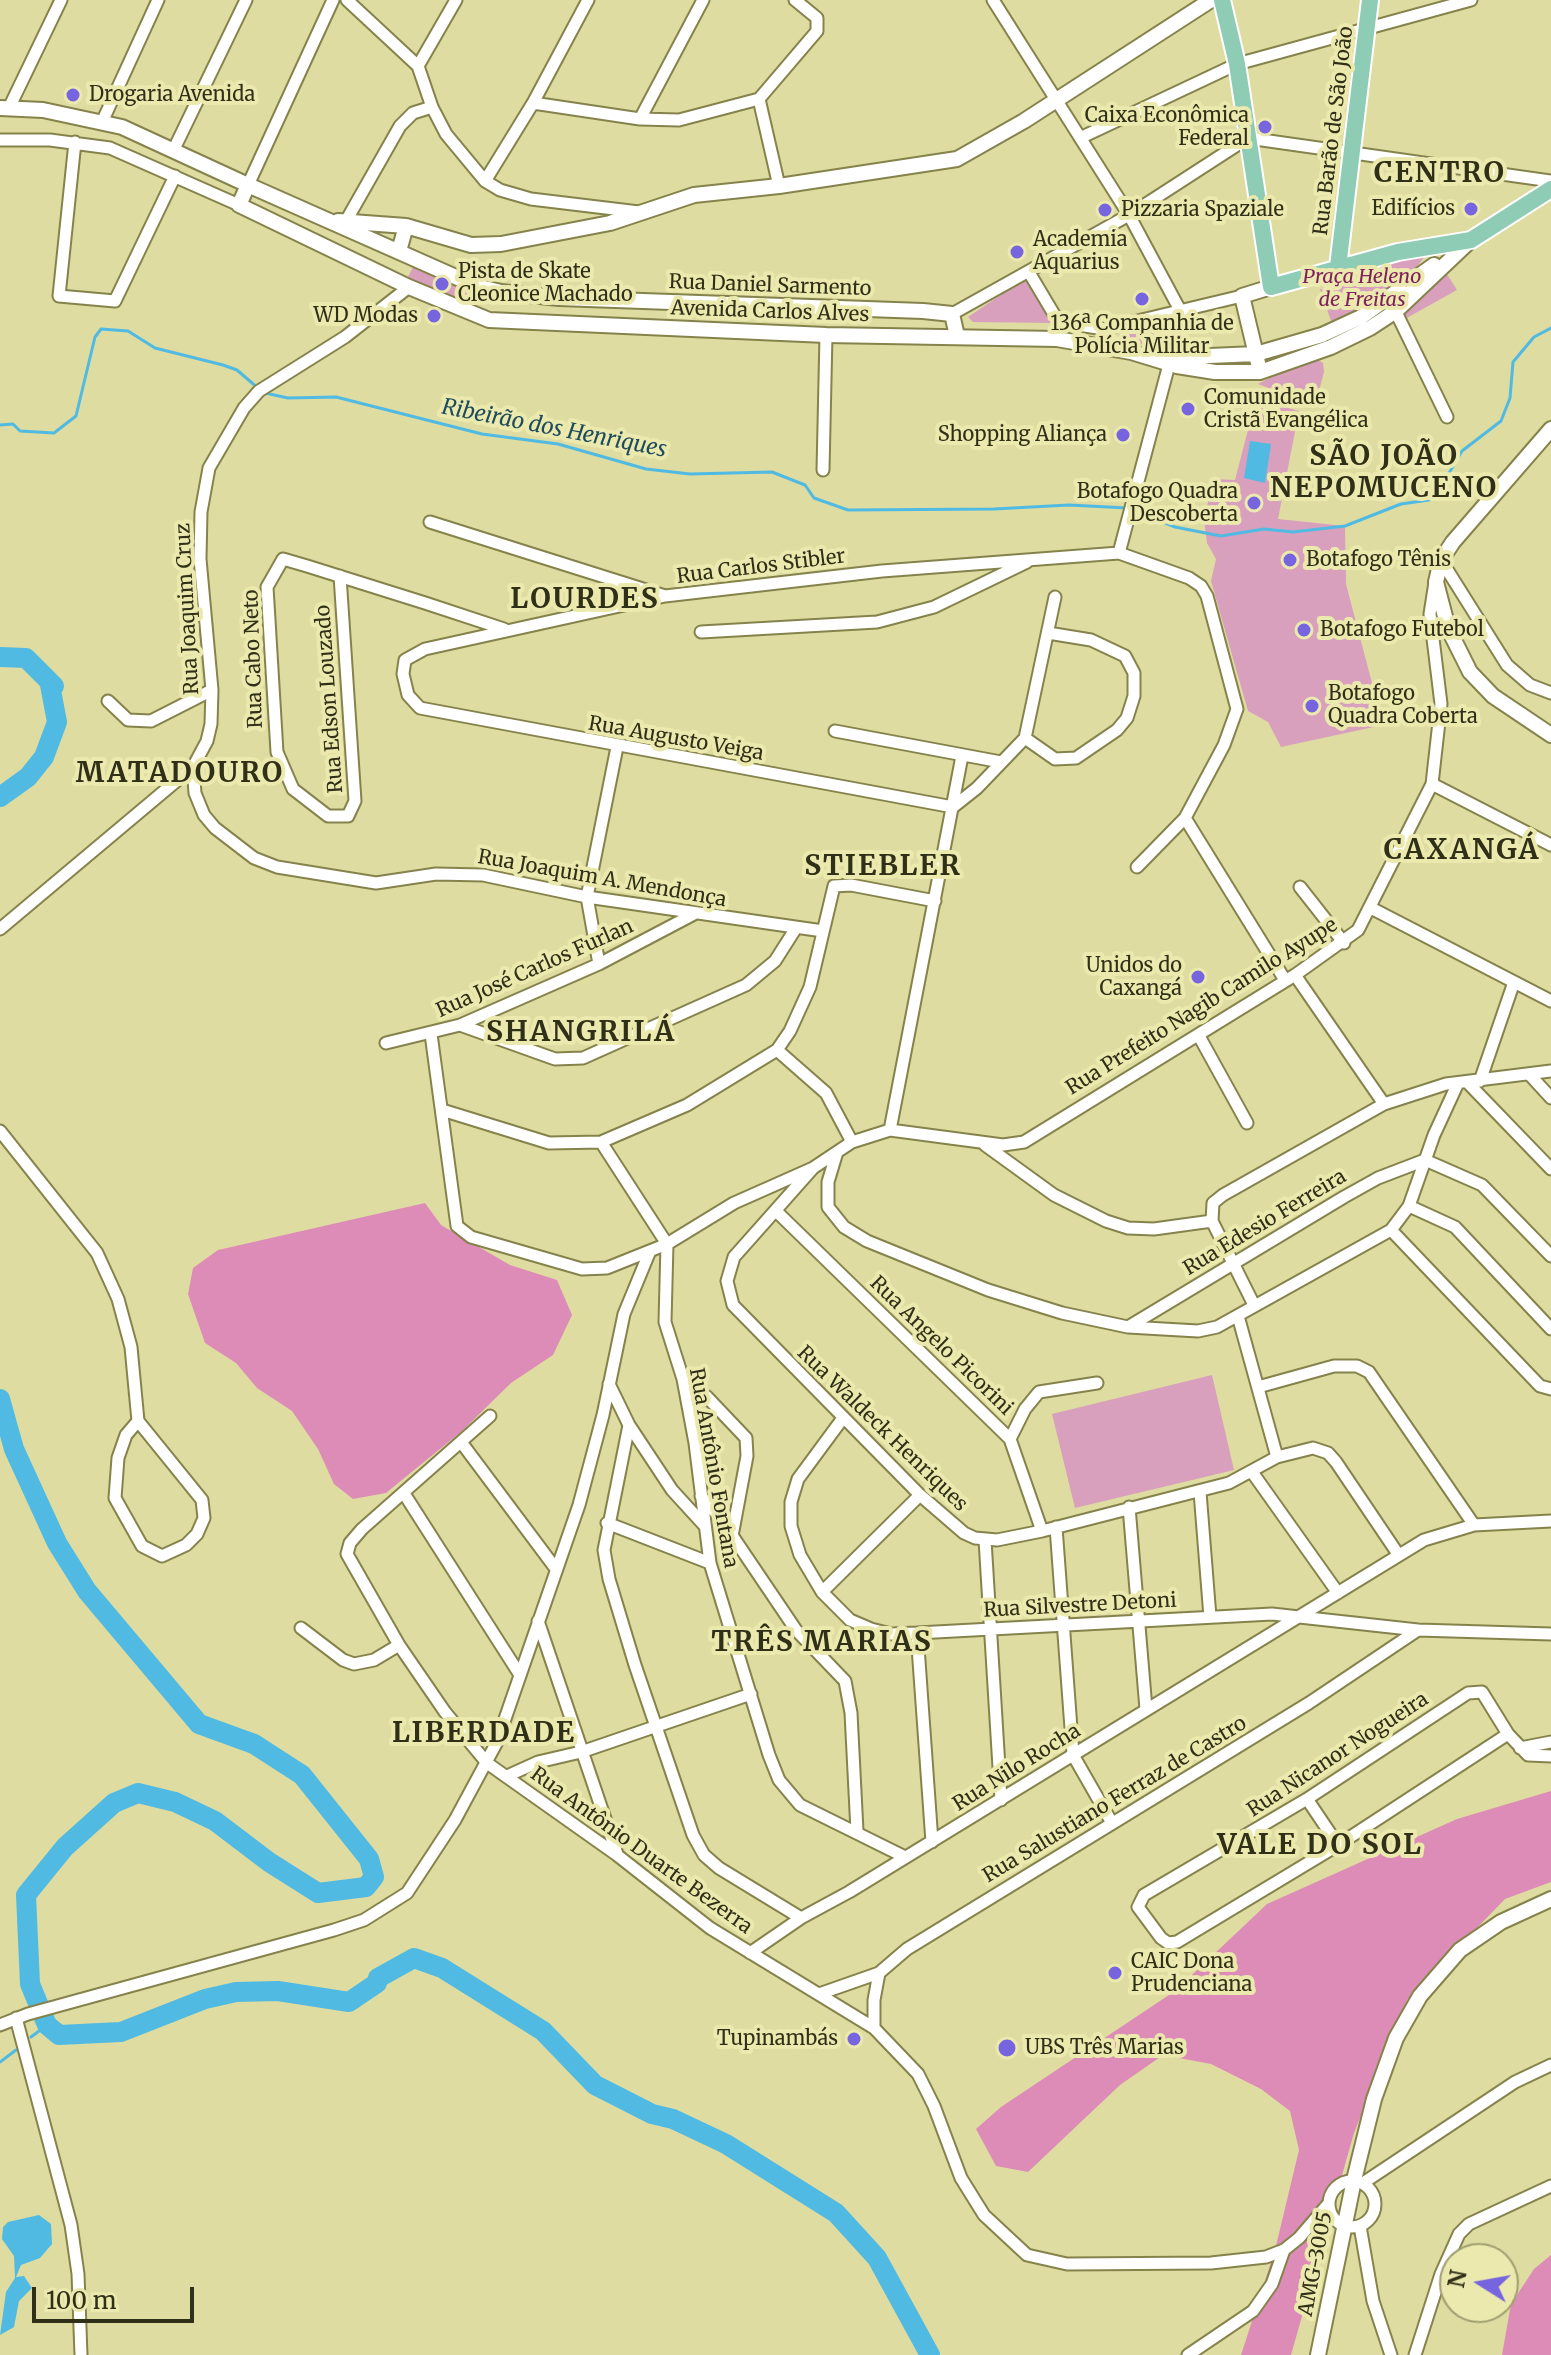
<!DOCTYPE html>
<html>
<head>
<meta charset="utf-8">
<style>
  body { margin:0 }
  #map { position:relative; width:1551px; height:2355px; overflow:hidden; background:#dedca1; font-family:Merriweather,serif }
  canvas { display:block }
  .north { position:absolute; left:1439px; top:2243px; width:80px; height:80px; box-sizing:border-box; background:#ebe9ad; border:2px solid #a09f71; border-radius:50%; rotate:281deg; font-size:22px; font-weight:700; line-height:32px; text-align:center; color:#302f18 }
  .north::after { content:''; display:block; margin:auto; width:28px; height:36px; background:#7764df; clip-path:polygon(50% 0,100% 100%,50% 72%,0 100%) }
  .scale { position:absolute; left:32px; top:2287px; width:162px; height:36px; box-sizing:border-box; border:4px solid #302f18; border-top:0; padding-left:10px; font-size:24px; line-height:28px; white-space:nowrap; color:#302f18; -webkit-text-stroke:6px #ebe9ad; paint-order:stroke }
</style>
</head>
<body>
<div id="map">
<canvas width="1551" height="2355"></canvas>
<div class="north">N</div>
<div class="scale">100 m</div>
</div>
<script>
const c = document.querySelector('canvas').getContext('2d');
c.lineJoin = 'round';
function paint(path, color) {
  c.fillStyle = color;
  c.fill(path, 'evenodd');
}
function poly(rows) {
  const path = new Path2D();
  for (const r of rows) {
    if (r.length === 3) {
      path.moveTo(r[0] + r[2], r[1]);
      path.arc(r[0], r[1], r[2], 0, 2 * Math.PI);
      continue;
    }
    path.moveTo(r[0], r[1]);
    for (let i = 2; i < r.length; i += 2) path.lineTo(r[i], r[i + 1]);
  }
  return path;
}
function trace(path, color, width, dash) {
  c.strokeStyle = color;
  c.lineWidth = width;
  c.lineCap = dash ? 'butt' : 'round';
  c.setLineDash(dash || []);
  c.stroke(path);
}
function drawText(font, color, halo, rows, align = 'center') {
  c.font = font + ' Merriweather,serif';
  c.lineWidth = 8;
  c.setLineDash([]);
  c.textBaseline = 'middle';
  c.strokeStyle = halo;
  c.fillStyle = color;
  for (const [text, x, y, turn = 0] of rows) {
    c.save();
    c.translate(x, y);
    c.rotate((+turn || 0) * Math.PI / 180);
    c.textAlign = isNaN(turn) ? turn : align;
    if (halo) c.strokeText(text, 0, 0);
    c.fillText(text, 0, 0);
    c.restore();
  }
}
paint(poly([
  [1427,253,1404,285,1369,310,1331,321,1320,289,1328,290,1339,275],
  [415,263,480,289,473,305,407,279],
  [1443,268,1457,290,1403,320,1401,309],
  [1029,276,1053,323,973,322,968,317],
  [1181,320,1183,348,1127,343,1126,335],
  [1312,356,1323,363,1324,372,1320,387,1310,398,1293,397,1258,384],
  [1256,399,1299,411,1278,519,1345,526,1346,584,1383,725,1281,747,1268,722,1248,711,1211,581,1216,559,1207,543,1204,520,1213,479,1235,480],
  [1212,1375,1234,1470,1075,1508,1052,1414]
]), '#d8a0bd');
paint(poly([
  [425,1203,441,1225,510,1265,557,1280,572,1315,553,1355,511,1383,462,1431,386,1493,353,1499,334,1484,318,1449,292,1411,257,1388,236,1363,205,1343,188,1294,193,1268,218,1250],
  [1551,1791,1551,1882,1505,1899,1407,2000,1354,2133,1291,2355,1241,2355,1275,2250,1299,2150,1290,2111,1261,2089,1211,2064,1163,2055,1120,2085,1028,2172,996,2166,976,2129,1001,2107,1175,1991,1267,1904,1457,1819],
  [1551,2255,1551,2355,1502,2355,1511,2304,1534,2269]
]), '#dd8cb8');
paint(poly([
  [1250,441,1271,444,1265,483,1244,478],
  [39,2215,51,2224,52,2244,40,2258,21,2265,16,2277,24,2276,32,2288,19,2301,14,2327,0,2335,6,2292,15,2278,14,2256,2,2239,3,2227,8,2222]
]), '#50bae2');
trace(poly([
  [265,393,288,398,336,397,482,434,558,444,646,469,690,474,772,472,805,485,814,498,848,510,994,509,1069,505,1127,508],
  [0,425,13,424,20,431,54,433,76,416,95,337,101,329,128,331,155,348,223,365,237,370,259,389],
  [1134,510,1175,527,1221,536,1264,529,1293,532,1345,526,1401,504,1429,500,1439,490,1462,451,1501,421,1510,398,1513,362,1534,337,1551,328],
  [31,2037,47,2025],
  [0,2062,16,2050]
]), '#50bae2', 3);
trace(poly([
  [0,657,26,658,54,686,50,685,57,722,44,757,28,777,0,797],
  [0,1399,14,1449,57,1543,87,1591,199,1724,254,1744,302,1775,369,1859,374,1877,366,1887,318,1893,269,1862,215,1821,175,1802,138,1793,114,1803,65,1847,26,1895,30,1984,47,2025,59,2035,121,2032,205,1999,236,1992,278,1991,349,2002,377,1983,378,1978,414,1958,442,1968,543,2031,595,2085,652,2114,673,2119,726,2144,836,2213,877,2258,930,2355]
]), '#50bae2', 20);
const minor = poly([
  [347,0,418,66,432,107,446,134,485,181,500,190,531,199,639,212],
  [993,0,1129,215,1181,312],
  [418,66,456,0],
  [759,99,779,186],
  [533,103,640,119,679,120,759,99,817,31,817,18,795,0],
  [9,108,61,0],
  [640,119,703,0],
  [103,120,158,0],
  [1080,138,1237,64,1471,0],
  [0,140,50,140,110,148,239,205],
  [75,142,59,296,115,301,175,176],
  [174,149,246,0],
  [485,181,533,103,588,0],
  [248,185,333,0],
  [346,221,400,126,413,113,432,107],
  [1030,274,1055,316,1072,324,1104,329,1242,296],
  [1393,306,1447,417],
  [952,314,1129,215,1248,138,1551,181],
  [823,470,826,335],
  [430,522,665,596,882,571,1119,553,1189,578,1201,586,1207,596,1237,709,1224,745,1185,818,1137,867],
  [1119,553,1171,357],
  [1441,560,1507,665,1530,685,1551,693],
  [340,576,355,801,348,816,328,816,293,789,277,752,267,587,283,559,307,566,425,603,504,629],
  [665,596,425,649,405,660,403,674,408,695,420,708,953,807,977,788,1025,738,1055,597],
  [701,632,877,622,934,607,1027,562],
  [108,701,128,720,151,721,212,690],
  [835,731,1001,762],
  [1025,738,1055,759,1076,758,1117,730,1127,718,1134,696,1134,673,1125,656,1091,640,1048,633],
  [193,767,195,793,204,815,215,828,254,858,277,867,376,883,436,874,483,875,587,897,823,931],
  [1432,784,1551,845],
  [1185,818,1285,980],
  [1300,887,1344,943],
  [1371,908,1551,1001],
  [0,929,193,767,207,741,211,724,212,690,200,559,201,512,209,468,244,408,259,391,345,337,409,287],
  [599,964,587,897,617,747],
  [1295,975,1384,1104],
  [460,1025,555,1059,583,1058,746,985,775,961,796,928],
  [431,1034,457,1226,471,1237,582,1269,607,1268,667,1244,734,1203,813,1168,852,1142,890,1130,1003,1145,1024,1142,1295,975,1358,930,1432,784,1441,704,1430,614,1435,582],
  [1199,1036,1247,1123],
  [386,1043,460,1025,599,964,694,914],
  [777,1050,826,1093,852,1142],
  [1529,1074,1551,1098],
  [1480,1081,1514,982],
  [1467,1082,1551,1169],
  [442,1110,549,1143,601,1142,687,1105,777,1050,790,1031,810,987,834,886,851,885,935,901],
  [890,1130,962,756],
  [0,1131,97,1253,118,1299,131,1347,138,1421,202,1500,204,1518,197,1534,186,1545,162,1556,142,1546,115,1498,118,1458,126,1435,138,1421],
  [601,1142,667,1244],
  [985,1145,1054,1195,1106,1221,1128,1228,1154,1229,1212,1221],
  [837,1152,828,1182,828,1207,844,1227,867,1241,988,1290,1062,1313,1128,1327,1198,1331,1217,1327,1391,1230,1409,1206,1434,1135,1458,1083],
  [1425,1160,1482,1185,1551,1256],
  [813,1168,734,1257,727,1281,733,1305,920,1495,964,1533,975,1538,997,1540,1042,1531,1229,1483,1277,1457,1313,1448,1328,1453,1336,1462,1398,1554],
  [1409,1206,1455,1227,1551,1329],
  [777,1212,1010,1439,1042,1531],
  [1391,1230,1540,1386,1551,1389],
  [667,1244,665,1322,683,1379,695,1443,710,1563,769,1755,779,1780,800,1805,905,1857],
  [1254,1305,1212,1221,1213,1203,1223,1195,1384,1104,1446,1084,1551,1071],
  [1238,1316,1277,1457],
  [1128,1327,1344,1197,1378,1178,1425,1160],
  [683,1379,707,1397,746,1438,747,1456,732,1536],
  [609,1384,629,1425,672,1490,704,1525],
  [1258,1387,1334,1366,1357,1366,1369,1372,1474,1525],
  [490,1416,362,1529,350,1543,347,1554,399,1645,445,1712,487,1763,617,1855,710,1928,874,2028,918,2074,934,2106,961,2178,984,2215,1027,2255,1067,2264,1211,2263,1266,2257,1284,2250,1299,2238,1329,2203],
  [843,1418,798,1479,791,1502,791,1526,800,1555,822,1592,850,1620,871,1629,891,1634,917,1633,1272,1614,1418,1630,1551,1634],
  [629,1425,604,1550,609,1579,635,1665,693,1835,704,1855,719,1868,801,1918],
  [1010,1439,1025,1409,1039,1392,1097,1383],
  [461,1442,556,1569],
  [1252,1472,1338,1593],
  [1200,1492,1210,1617],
  [405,1495,520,1675],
  [701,1496,721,1519,796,1630,845,1681,851,1713,857,1831],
  [1129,1507,1146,1709],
  [607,1523,710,1563],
  [1056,1527,1073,1755,1112,1823],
  [985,1540,1001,1800],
  [822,1592,920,1495],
  [538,1621,617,1854],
  [301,1628,343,1660,354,1664,374,1660,399,1645],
  [917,1633,932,1842],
  [1508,1734,1338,1845,1177,1942,1168,1943,1161,1938,1138,1907,1144,1895,1307,1799,1468,1693,1482,1692,1508,1734,1528,1755,1551,1756],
  [1520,1748,1551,1742],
  [507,1776,538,1762,581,1752,751,1694],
  [1307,1799,1338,1845],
  [750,1953,801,1918,849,1892,1424,1540,1474,1525,1551,1521],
  [819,1994,879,1973],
  [16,2018,71,2225,78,2274,81,2355],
  [0,2025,28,2014,334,1930,364,1920,407,1893,455,1820,497,1742,579,1505,603,1415,624,1314,650,1251],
  [874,2028,874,2000,879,1973,907,1949,1309,1703,1418,1630],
  [1352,2204,23],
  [1363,2183,1515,2082,1551,2065],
  [1360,2226,1373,2301,1391,2355],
  [1188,2355,1253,2311,1272,2284,1284,2250],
  [1415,2355,1441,2274,1459,2234,1469,2224,1551,2186]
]);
const tertiary = poly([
  [248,185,476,286,501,292,559,298,923,311,952,314,957,336],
  [338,221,406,226],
  [399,251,406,226,471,245,501,244,610,223,694,195,779,186,957,159,1024,121,1211,0]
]);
const secondary = poly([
  [0,108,43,110,122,127,248,185,239,205,409,287,489,320,826,335,1057,339,1131,352,1177,366,1215,372,1260,372,1331,347,1370,328,1396,311,1471,240],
  [1163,358,1256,354,1322,335,1361,317,1434,265],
  [1258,363,1242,296,1271,287],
  [1551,429,1453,542,1441,560,1436,582,1448,628,1470,672,1493,696,1551,735],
  [1318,2355,1354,2180,1374,2099,1396,2038,1420,1996,1460,1950,1501,1922,1551,1899]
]);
const primary = poly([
  [1222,0,1237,64,1271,287,1398,252,1471,240,1551,189],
  [1338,267,1370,0]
]);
trace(minor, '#85834b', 15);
trace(tertiary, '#85834b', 18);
trace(secondary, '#85834b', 18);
trace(primary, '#fff', 20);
trace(minor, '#fff', 11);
trace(tertiary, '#fff', 14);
trace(secondary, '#fff', 14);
trace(primary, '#8eccb6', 16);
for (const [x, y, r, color] of [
  [73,95,8,"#7764df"],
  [1265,127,8,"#7764df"],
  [1471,209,8,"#7764df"],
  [1105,210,8,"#7764df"],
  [1017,252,8,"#7764df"],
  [442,284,8,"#7764df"],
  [1142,299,8,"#7764df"],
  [434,316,8,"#7764df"],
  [1188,409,8,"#7764df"],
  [1123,435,8,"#7764df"],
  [1254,503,8,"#7764df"],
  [1290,560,8,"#7764df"],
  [1304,630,8,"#7764df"],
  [1312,706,8,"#7764df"],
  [1198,977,8,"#7764df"],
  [1115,1973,8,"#7764df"],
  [854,2039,8,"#7764df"],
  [1007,2048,10,"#7764df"]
]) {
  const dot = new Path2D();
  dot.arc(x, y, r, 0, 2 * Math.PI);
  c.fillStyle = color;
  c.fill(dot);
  trace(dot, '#ebe9ad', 3);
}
drawText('20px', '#302f18', '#ebe9ad', [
  ["Drogaria Avenida",89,95],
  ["Caixa Econômica",1249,116,"right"],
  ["Federal",1249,139,"right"],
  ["Edifícios",1455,209,"right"],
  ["Pizzaria Spaziale",1121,210],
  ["Academia",1033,240],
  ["Aquarius",1033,263],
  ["Pista de Skate",458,272],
  ["Cleonice Machado",458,295],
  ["WD Modas",418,316,"right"],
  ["136ª Companhia de",1142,324,"center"],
  ["Polícia Militar",1142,347,"center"],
  ["Comunidade",1204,398],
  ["Cristã Evangélica",1204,421],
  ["Shopping Aliança",1107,435,"right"],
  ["Botafogo Quadra",1238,492,"right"],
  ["Descoberta",1238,515,"right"],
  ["Botafogo Tênis",1306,560],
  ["Botafogo Futebol",1320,630],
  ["Botafogo",1328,694],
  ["Quadra Coberta",1328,717],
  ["Unidos do",1182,966,"right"],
  ["Caxangá",1182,989,"right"],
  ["CAIC Dona",1131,1962],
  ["Prudenciana",1131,1985],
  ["Tupinambás",838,2039,"right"],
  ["UBS Três Marias",1025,2048]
], 'left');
drawText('20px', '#302f18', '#ebe9ad', [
  ["Rua Barão de São João",1334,131,-83],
  ["Rua Daniel Sarmento",770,286,2],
  ["Avenida Carlos Alves",770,312,2],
  ["Rua Carlos Stibler",761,567,-7],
  ["Rua Joaquim Cruz",188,609,-93],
  ["Rua Cabo Neto",254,659,-92],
  ["Rua Edson Louzado",330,699,-94],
  ["Rua Augusto Veiga",676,739,10],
  ["Rua Joaquim A. Mendonça",602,879,10],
  ["Rua José Carlos Furlan",535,969,-24],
  ["Rua Prefeito Nagib Camilo Ayupe",1202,1007,-32],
  ["Rua Edesio Ferreira",1265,1223,-31],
  ["Rua Angelo Picorini",941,1346,44],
  ["Rua Waldeck Henriques",882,1429,44],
  ["Rua Antônio Fontana",713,1468,80],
  ["Rua Silvestre Detoni",1080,1606,-3],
  ["Rua Nicanor Nogueira",1338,1755,-33],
  ["Rua Nilo Rocha",1017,1768,-32],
  ["Rua Salustiano Ferraz de Castro",1115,1800,-31],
  ["Rua Antônio Duarte Bezerra",641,1851,36],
  ["AMG-3005",1316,2264,-79]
]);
drawText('italic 20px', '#7f215c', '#ebe9ad', [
  ["Praça Heleno",1362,277],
  ["de Freitas",1362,300]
]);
drawText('italic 22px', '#1f4c5d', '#ebe9ad', [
  ["Ribeirão dos Henriques",554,429,11]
]);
c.letterSpacing = '2px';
drawText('bold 28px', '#302f18', '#ebe9ad', [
  ["CENTRO",1440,174],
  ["SÃO JOÃO",1384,457],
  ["NEPOMUCENO",1384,489],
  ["LOURDES",585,600],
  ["MATADOURO",180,774],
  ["CAXANGÁ",1462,851],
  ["STIEBLER",883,867],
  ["SHANGRILÁ",581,1033],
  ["TRÊS MARIAS",822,1643],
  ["LIBERDADE",484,1734],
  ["VALE DO SOL",1320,1846]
]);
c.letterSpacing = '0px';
</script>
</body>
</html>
